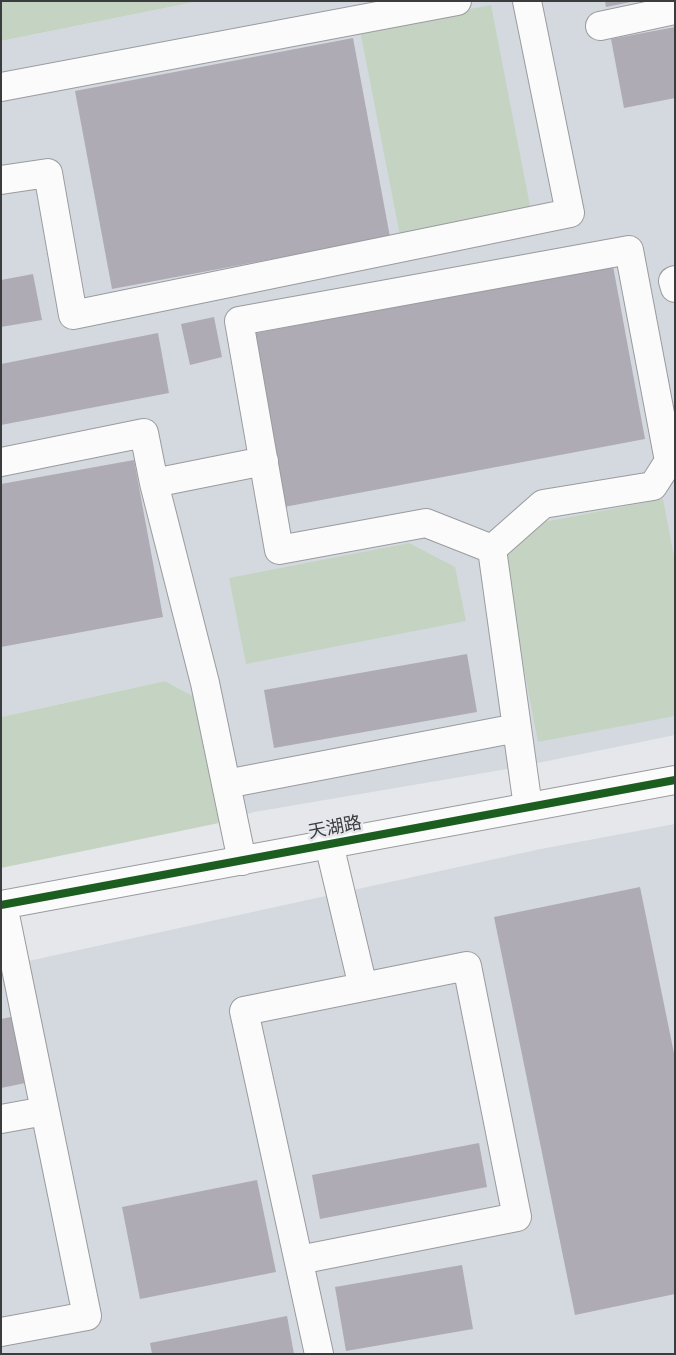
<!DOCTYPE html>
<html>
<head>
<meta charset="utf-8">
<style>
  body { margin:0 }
  #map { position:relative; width:676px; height:1355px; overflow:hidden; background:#e5e7ea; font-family:"Fira Sans",sans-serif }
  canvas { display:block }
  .frame { position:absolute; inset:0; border:2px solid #3b3c3e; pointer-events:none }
</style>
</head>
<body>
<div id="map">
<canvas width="676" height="1355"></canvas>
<div class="frame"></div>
</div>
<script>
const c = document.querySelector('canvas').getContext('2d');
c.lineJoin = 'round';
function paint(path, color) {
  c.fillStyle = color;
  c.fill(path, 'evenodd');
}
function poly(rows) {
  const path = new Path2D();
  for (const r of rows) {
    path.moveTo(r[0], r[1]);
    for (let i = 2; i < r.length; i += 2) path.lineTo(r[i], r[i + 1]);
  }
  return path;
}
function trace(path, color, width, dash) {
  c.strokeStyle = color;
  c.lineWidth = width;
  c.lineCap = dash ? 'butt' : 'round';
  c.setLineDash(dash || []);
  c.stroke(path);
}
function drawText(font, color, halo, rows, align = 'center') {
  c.font = font + ' "Fira Sans","Noto Sans SC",sans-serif';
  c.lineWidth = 5;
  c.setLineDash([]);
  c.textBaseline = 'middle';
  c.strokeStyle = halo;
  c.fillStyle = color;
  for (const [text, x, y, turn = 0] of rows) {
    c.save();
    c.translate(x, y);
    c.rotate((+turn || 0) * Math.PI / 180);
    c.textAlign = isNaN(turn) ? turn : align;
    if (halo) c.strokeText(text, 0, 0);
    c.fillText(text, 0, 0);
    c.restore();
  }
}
paint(poly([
  [200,1,675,1,675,735,513,768,254,812,219,823,193,696,165,681,1,717,1,41],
  [675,824,675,1354,1,1354,1,967,541,849]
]), '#d3d9df');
paint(poly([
  [1,1,200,1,1,41],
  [491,5,531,211,400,236,360,30],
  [663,499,675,562,675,716,538,742,503,560,539,523],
  [409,543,455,567,466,621,246,664,229,578],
  [165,681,193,696,219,823,1,868,1,717]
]), '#c5d4c2');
paint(poly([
  [605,1,631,1,631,2,606,7],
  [675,27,675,98,624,108,611,39],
  [353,38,390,237,112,289,75,91],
  [613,266,645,439,284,507,251,334],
  [33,274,42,320,1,327,1,280],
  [214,317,222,357,190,365,181,324],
  [158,333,169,393,1,425,1,364],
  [134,460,163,617,1,647,1,484],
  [467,654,477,712,274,748,264,690],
  [640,887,675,1058,675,1294,575,1315,494,917],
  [21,1015,35,1081,1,1088,1,1019],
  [479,1143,487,1187,320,1219,312,1175],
  [257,1180,276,1272,140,1299,122,1207],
  [462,1265,473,1329,346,1351,335,1287],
  [287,1316,294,1354,152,1354,150,1343]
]), '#afabb5');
const minor = poly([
  [600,26,675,10],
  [1,87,457,1],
  [1,180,48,173,73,315,570,213,527,1],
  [675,280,673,281,675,288],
  [1,462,144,433,154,483,205,683,242,861],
  [154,483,264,461],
  [492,549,426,523,279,550,239,321,629,250,669,461,653,486,543,504,492,549,528,807],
  [226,784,517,728],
  [1,905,675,780],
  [1,1119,45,1111],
  [299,1260,517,1217,467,966,363,987],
  [1,1332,87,1316,3,905],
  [319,1354,244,1011,363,987,329,844]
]);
trace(minor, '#9a9b9e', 30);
trace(minor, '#fbfbfc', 28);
trace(poly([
  [1,905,675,780]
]), '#1b5e20', 8);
drawText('18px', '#3b3c3e', '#e4e7eb', [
  ["天湖路",335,828,-11]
]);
</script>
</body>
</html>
